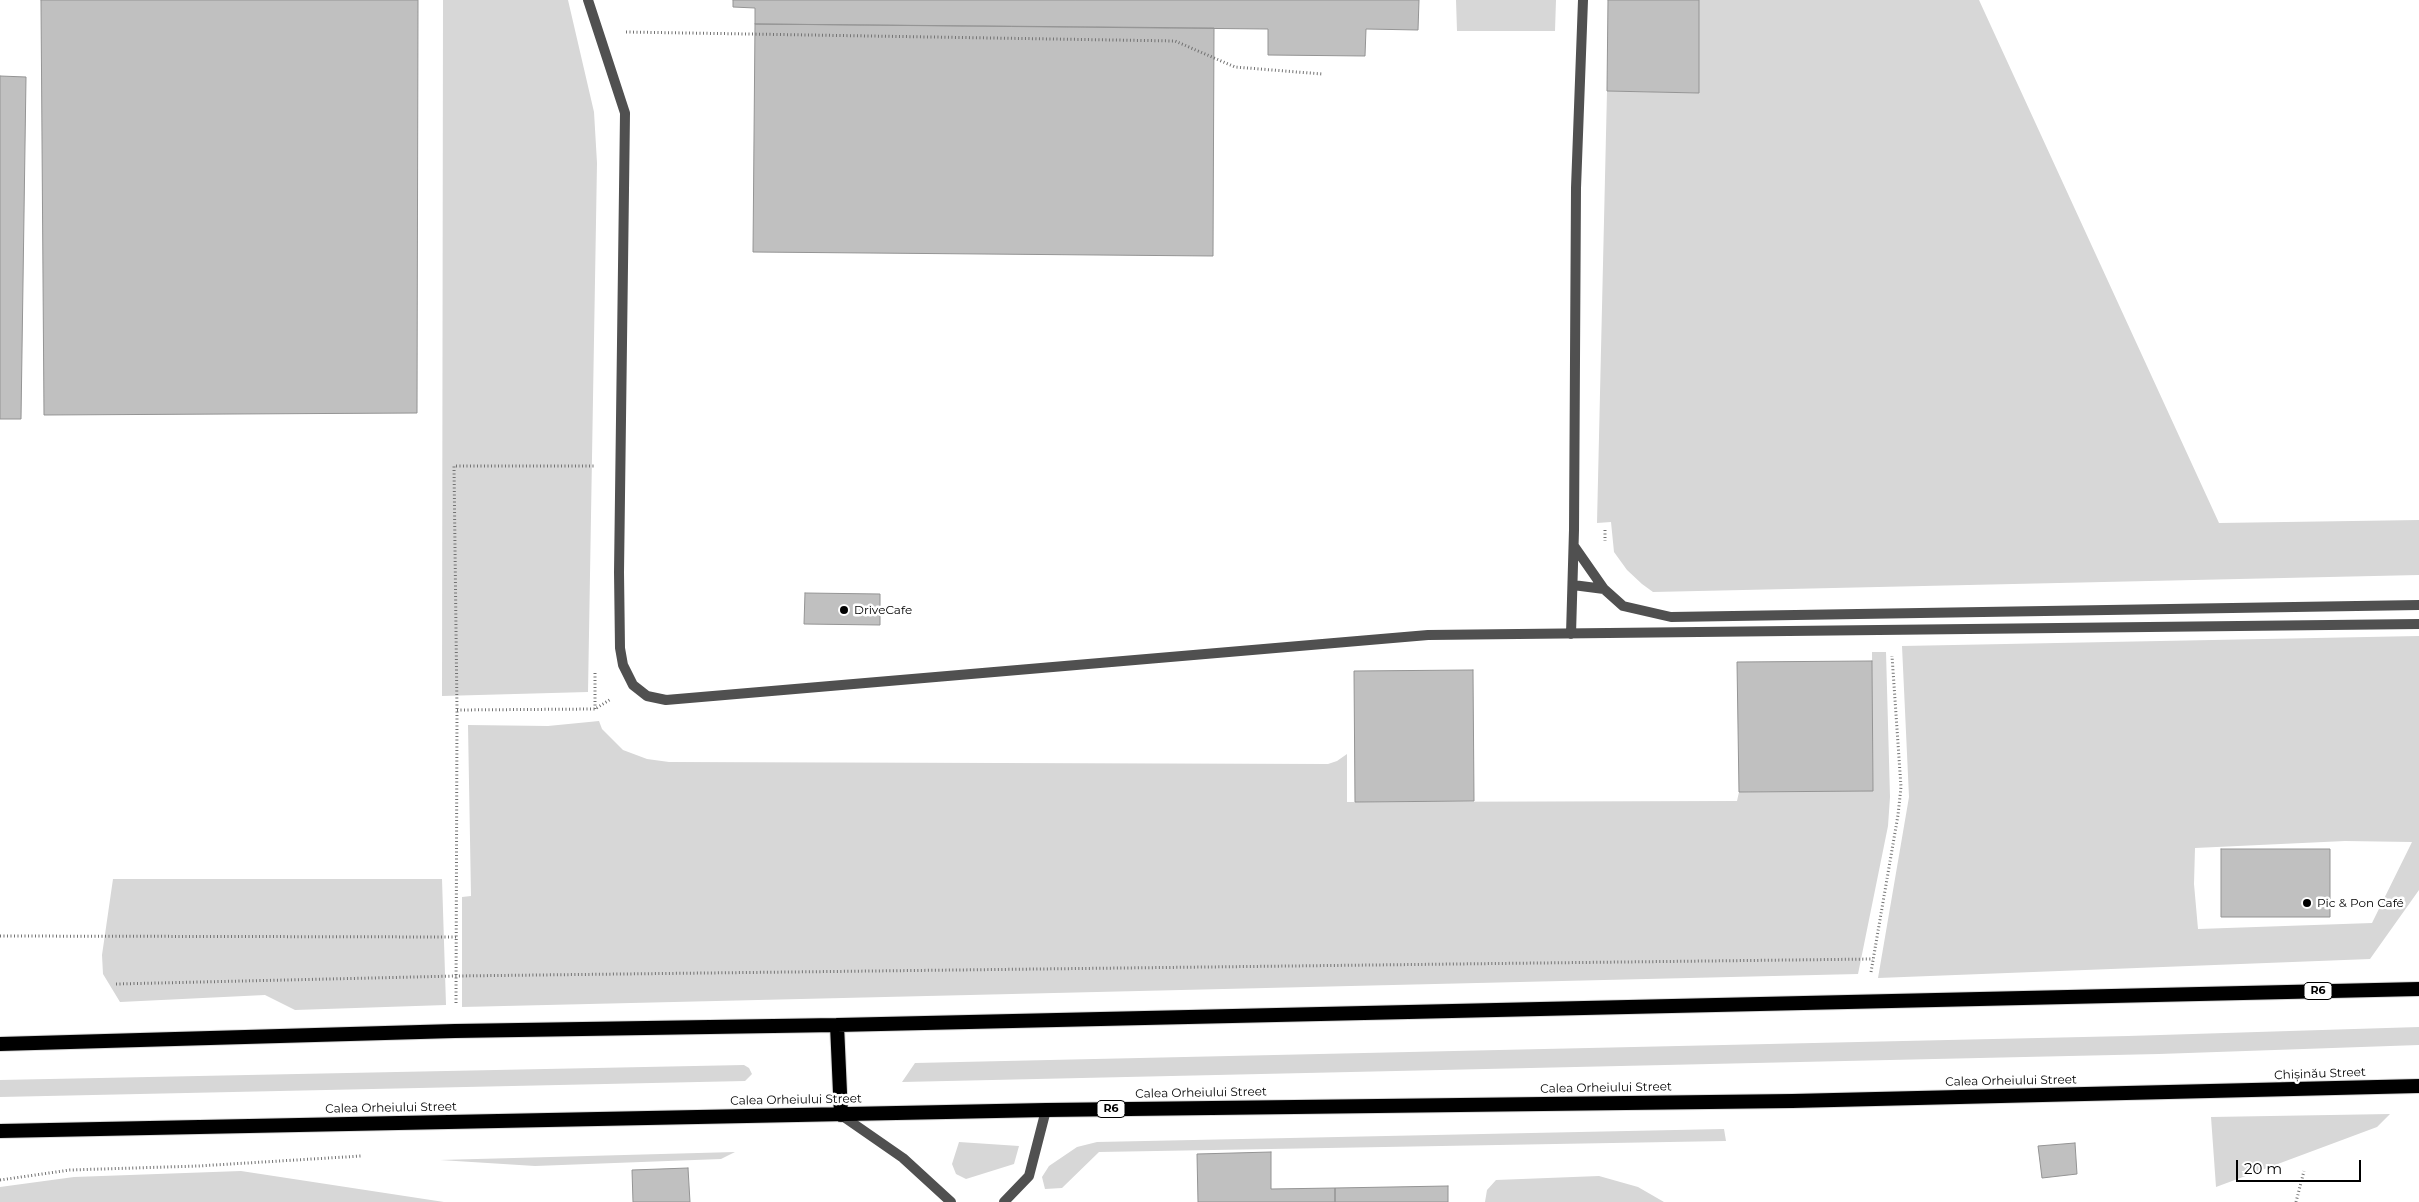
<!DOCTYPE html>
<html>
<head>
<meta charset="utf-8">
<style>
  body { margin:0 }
  #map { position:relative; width:2419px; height:1202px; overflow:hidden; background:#fff; font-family:Montserrat,sans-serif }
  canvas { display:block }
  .scale { position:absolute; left:2236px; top:1160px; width:125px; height:22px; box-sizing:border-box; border:2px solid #000; border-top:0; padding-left:6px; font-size:15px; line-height:18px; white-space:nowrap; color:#000; -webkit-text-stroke:4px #fff; paint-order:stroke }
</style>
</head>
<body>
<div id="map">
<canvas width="2419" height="1202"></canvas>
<div class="scale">20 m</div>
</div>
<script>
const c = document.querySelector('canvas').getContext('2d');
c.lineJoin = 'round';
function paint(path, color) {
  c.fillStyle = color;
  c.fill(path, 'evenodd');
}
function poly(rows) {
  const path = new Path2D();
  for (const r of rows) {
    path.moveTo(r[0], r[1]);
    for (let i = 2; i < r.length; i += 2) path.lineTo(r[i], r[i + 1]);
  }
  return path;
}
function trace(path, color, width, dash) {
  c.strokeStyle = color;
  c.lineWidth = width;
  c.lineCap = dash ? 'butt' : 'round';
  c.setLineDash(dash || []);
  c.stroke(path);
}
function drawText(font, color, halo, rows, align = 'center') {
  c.font = font + ' Montserrat,sans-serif';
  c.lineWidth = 5;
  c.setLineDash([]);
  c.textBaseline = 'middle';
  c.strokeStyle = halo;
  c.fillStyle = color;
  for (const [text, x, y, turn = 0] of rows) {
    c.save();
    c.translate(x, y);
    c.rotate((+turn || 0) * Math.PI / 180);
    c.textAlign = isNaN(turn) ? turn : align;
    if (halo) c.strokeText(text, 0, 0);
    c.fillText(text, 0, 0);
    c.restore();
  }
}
paint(poly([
  [443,0,568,0,594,112,597,163,588,692,442,696],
  [1456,0,1556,0,1555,31,1457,31],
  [1699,0,1979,0,2219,523,2419,520,2419,575,1653,592,1642,584,1627,570,1614,552,1611,522,1597,523,1607,91,1699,93],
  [2419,636,2419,890,2370,959,1878,978,1909,797,1902,646],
  [2345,841,2412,842,2372,923,2198,929,2194,884,2195,848],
  [1872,652,1886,652,1890,797,1888,826,1858,974,462,1007,462,897,471,896,468,725,548,726,599,721,602,729,623,750,647,759,669,762,1328,764,1337,761,1347,754,1347,802,1737,801,1739,792,1873,791],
  [113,879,442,879,446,1005,295,1010,265,995,120,1002,103,974,102,955],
  [2419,1027,2419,1045,2159,1054,902,1082,915,1063,2128,1036],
  [744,1065,749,1068,752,1074,745,1081,0,1097,0,1080],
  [2390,1114,2377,1127,2216,1187,2211,1117],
  [1724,1129,1726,1141,1099,1152,1062,1188,1045,1189,1042,1177,1049,1166,1077,1147,1097,1142],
  [959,1142,1019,1146,1014,1164,966,1179,956,1174,952,1164],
  [735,1152,721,1159,535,1166,440,1160],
  [241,1171,444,1202,0,1202,0,1187,74,1177],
  [1599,1176,1638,1187,1664,1202,1485,1202,1487,1190,1496,1180]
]), '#d7d7d7');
const building = poly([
  [41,0,418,0,417,413,44,415,41,0],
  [733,0,1419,0,1418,30,1366,29,1365,56,1268,55,1268,29,755,24,755,8,733,7,733,0],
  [1608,0,1699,0,1699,93,1607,91,1608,0],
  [755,24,1214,28,1213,256,753,252,755,24],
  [0,76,26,77,21,419,0,419,0,76],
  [805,593,880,594,880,625,804,624,805,593],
  [1872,661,1873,791,1739,792,1737,662,1872,661],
  [1473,670,1474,801,1355,802,1354,671,1473,670],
  [2221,849,2330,849,2330,917,2221,917,2221,849],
  [2075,1143,2077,1174,2042,1178,2038,1146,2075,1143],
  [1271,1152,1271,1189,1335,1188,1335,1202,1198,1202,1197,1154,1271,1152],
  [688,1168,690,1202,633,1202,632,1170,688,1168],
  [1448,1186,1448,1202,1335,1202,1335,1188,1448,1186]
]);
paint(building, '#c0c0c0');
trace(building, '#949494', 1);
const trunk = poly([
  [837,1025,841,1115],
  [0,1044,455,1031,837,1025,2419,989],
  [0,1131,1046,1110,1792,1101,2419,1086]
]);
trace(trunk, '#dbdbdb', 16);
trace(poly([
  [626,32,1175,41,1235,67,1322,74],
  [1605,530,1605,541],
  [595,709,595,673],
  [457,710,595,709,611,699],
  [0,936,456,937],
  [1871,972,1898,815,1901,787,1892,656],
  [116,984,456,976,1873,959],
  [456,1003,457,710,454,466,594,466],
  [0,1180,70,1170,198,1166,361,1156],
  [2296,1202,2304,1171]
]), '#727272', 3, [1, 2.5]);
trace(poly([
  [588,0,625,113,619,572,620,648,623,665,633,685,647,696,666,700,1428,635,2419,624],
  [1574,546,1604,589,1623,606,1671,617,2419,605],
  [1573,585,1604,589],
  [1571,634,1574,530,1576,188,1583,0],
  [841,1115,903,1158,951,1202],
  [1004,1202,1029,1176,1046,1110]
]), '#505050', 10);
trace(trunk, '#000', 14);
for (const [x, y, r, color] of [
  [844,610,5,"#000"],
  [2307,903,5,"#000"]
]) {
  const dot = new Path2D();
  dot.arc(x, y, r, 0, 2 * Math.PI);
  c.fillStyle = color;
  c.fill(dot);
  trace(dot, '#fff', 2);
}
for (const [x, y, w] of [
  [2318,991,28],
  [1111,1109,28]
]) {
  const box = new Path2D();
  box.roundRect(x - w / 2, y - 8.5, w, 17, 4);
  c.fillStyle = '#fff';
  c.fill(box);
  trace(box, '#000', 1);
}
drawText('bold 11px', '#000', null, [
  ["R6",2318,991],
  ["R6",1111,1109]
]);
drawText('12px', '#000', '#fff', [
  ["DriveCafe",854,610],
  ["Pic & Pon Café",2317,903]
], 'left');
drawText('12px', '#000', '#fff', [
  ["Chișinău Street",2320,1074,-2],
  ["Calea Orheiului Street",2011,1081,-1],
  ["Calea Orheiului Street",1606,1088,-1],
  ["Calea Orheiului Street",1201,1093,-1],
  ["Calea Orheiului Street",796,1100,-1],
  ["Calea Orheiului Street",391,1108,-1]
]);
</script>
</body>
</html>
